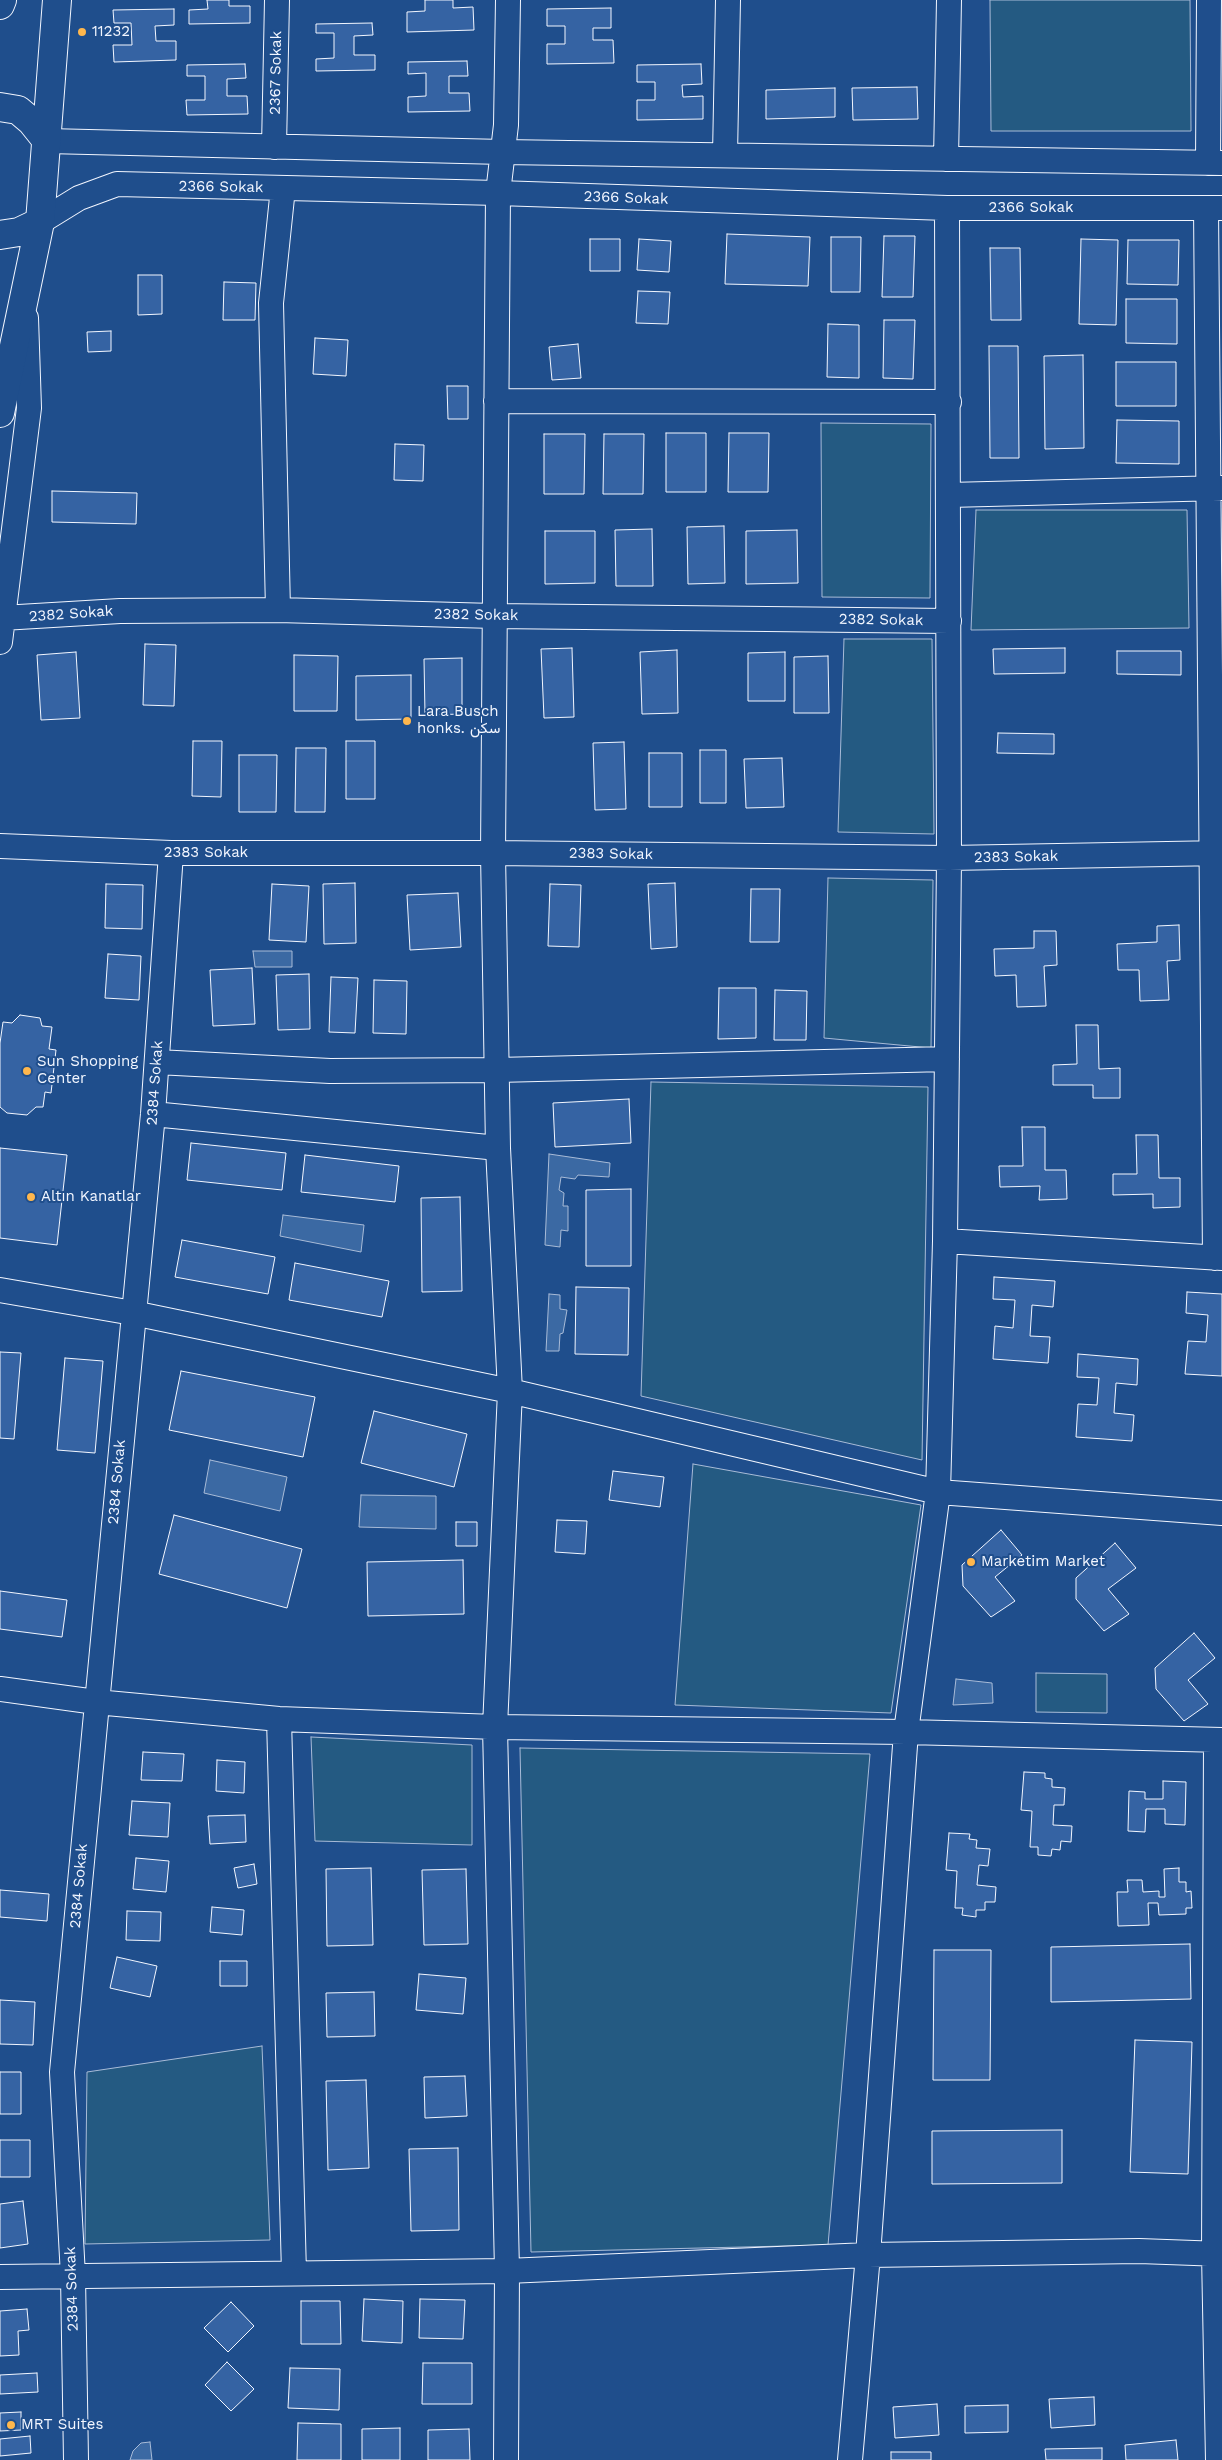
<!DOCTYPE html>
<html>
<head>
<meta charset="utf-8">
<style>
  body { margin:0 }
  canvas { display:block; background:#1f4e8c }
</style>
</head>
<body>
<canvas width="1222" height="2460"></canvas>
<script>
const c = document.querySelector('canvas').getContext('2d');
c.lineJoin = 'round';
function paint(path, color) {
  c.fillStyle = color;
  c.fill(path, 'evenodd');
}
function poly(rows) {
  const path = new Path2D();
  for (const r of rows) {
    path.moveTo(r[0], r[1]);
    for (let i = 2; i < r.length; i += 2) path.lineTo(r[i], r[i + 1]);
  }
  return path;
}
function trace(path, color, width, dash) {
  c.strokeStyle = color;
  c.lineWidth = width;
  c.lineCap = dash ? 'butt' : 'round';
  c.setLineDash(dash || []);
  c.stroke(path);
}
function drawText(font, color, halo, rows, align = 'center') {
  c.font = font + ' "Work Sans",Vazirmatn,sans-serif';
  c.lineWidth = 4;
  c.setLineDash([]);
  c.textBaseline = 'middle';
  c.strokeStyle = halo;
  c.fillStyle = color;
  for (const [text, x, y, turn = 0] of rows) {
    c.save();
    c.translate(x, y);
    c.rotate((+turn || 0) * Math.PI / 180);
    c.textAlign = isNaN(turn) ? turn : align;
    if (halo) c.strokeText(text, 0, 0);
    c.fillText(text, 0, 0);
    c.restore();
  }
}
const green = poly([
  [990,0,1190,0,1191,131,991,131,990,0],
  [821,423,931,424,930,598,822,597,821,423],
  [976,510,1187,510,1189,628,971,630,976,510],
  [844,639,932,639,934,834,838,832,844,639],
  [828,878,933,880,931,1048,824,1038,828,878],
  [651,1082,928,1087,922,1460,641,1396,651,1082],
  [693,1464,921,1505,891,1713,675,1705,693,1464],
  [1036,1673,1107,1674,1107,1713,1036,1712,1036,1673],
  [311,1737,472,1745,472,1845,315,1841,311,1737],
  [520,1748,870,1754,828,2245,531,2252,520,1748],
  [262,2046,270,2240,85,2244,87,2072,262,2046]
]);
paint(green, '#245a82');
trace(green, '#a8bbd7', 1);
const water = poly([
  [253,951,292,951,292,967,255,967,253,951],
  [549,1154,610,1163,609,1177,578,1175,575,1179,561,1177,559,1190,564,1193,563,1206,568,1206,568,1231,561,1230,560,1247,545,1245,549,1154],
  [283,1215,364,1225,361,1252,280,1236,283,1215],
  [549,1294,560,1295,560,1309,567,1310,563,1333,560,1334,559,1351,546,1351,549,1294],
  [210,1460,287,1477,280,1511,204,1493,210,1460],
  [361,1495,436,1496,436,1529,359,1527,361,1495],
  [956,1679,992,1683,993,1703,953,1705,956,1679],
  [150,2442,152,2460,130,2460,133,2451,141,2443,150,2442]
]);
paint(water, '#3b69a3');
trace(water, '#a8bbd7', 1);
const building = poly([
  [207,0,229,0,229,6,250,6,250,23,189,24,189,10,208,9,207,0],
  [425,0,453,0,453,8,473,7,474,30,407,32,407,12,425,11,425,0],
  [611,8,611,28,593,28,593,40,613,40,614,63,547,64,547,44,565,44,565,26,547,26,547,9,611,8],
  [174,9,174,25,155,26,156,41,176,41,176,60,114,62,113,45,132,45,131,23,114,23,113,10,174,9],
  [372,23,373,35,354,36,354,55,375,55,375,70,316,71,316,59,334,58,334,33,316,33,316,24,372,23],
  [467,61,468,76,449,76,449,93,469,93,470,111,408,112,408,97,426,96,426,73,408,74,408,62,467,61],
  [245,64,246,78,227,79,227,96,247,96,248,114,187,115,186,100,205,100,205,76,187,76,187,65,245,64],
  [701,64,702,84,682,85,683,97,703,96,703,119,637,120,637,100,655,100,655,82,637,82,637,65,701,64],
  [917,87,918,119,853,120,852,88,917,87],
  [835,88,835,117,766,119,766,90,835,88],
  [727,234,810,237,808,286,725,284,727,234],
  [884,236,915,236,913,297,882,297,884,236],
  [831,237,861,237,860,292,831,292,831,237],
  [590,239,620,239,620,271,590,271,590,239],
  [639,239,671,241,669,272,637,270,639,239],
  [1081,239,1118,240,1116,325,1079,324,1081,239],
  [1128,240,1179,240,1178,285,1127,284,1128,240],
  [990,248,1020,248,1021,320,991,320,990,248],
  [138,275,162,275,162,314,138,315,138,275],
  [224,282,256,283,255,320,223,320,224,282],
  [638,291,670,292,668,324,636,323,638,291],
  [1126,299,1177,299,1177,344,1126,343,1126,299],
  [884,320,915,320,913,379,883,378,884,320],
  [828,324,859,325,859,378,827,377,828,324],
  [111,331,111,351,88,352,87,332,111,331],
  [315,338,348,340,346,376,313,374,315,338],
  [578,344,581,378,552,380,549,347,578,344],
  [989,346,1018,346,1019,458,990,458,989,346],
  [1083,355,1084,448,1045,449,1044,356,1083,355],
  [1116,362,1176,362,1176,406,1116,406,1116,362],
  [447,386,468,386,468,419,448,419,447,386],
  [1117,420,1179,421,1179,464,1116,463,1117,420],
  [666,433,706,433,706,492,666,492,666,433],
  [729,433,769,433,768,492,728,492,729,433],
  [544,434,585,434,584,494,544,494,544,434],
  [604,434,644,434,643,494,603,494,604,434],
  [395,444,424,445,423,481,394,480,395,444],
  [52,491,137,493,136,524,52,522,52,491],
  [724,526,725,583,688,584,687,527,724,526],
  [652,529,653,586,616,586,615,530,652,529],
  [797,530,798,583,746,584,746,531,797,530],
  [545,531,595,531,595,583,545,584,545,531],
  [145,644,176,645,174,706,143,705,145,644],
  [572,648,574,717,544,718,541,649,572,648],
  [1065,648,1065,673,994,674,993,649,1065,648],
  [677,650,678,713,642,714,640,652,677,650],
  [1117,651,1181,651,1181,675,1117,674,1117,651],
  [76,652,80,718,41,720,37,655,76,652],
  [785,652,785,701,748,701,748,653,785,652],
  [294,655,338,656,337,711,294,711,294,655],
  [828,656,829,713,794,713,794,657,828,656],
  [462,658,462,714,425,715,424,659,462,658],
  [411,675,411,719,356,720,356,676,411,675],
  [998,733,1054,734,1054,754,997,753,998,733],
  [193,741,222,741,221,797,192,796,193,741],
  [346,741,375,741,375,799,346,799,346,741],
  [624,742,626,809,595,810,593,743,624,742],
  [296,748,326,748,325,812,295,812,296,748],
  [700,750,726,750,726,803,700,803,700,750],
  [649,753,682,753,682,807,649,807,649,753],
  [239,755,277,755,276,812,239,812,239,755],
  [782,758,784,807,746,808,744,759,782,758],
  [355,883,356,943,324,944,323,884,355,883],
  [675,883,677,947,651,949,648,884,675,883],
  [106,884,143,885,142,929,105,928,106,884],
  [272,884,309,886,306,942,269,940,272,884],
  [550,884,581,885,579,947,548,946,550,884],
  [751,889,780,889,779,942,750,942,751,889],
  [458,893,461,947,410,950,407,895,458,893],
  [1179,925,1180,960,1167,961,1169,1000,1140,1001,1139,970,1118,970,1117,944,1157,942,1157,926,1179,925],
  [1034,931,1056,931,1057,965,1044,966,1046,1006,1017,1007,1016,975,995,976,994,949,1034,948,1034,931],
  [108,954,141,956,139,1000,105,998,108,954],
  [252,968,255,1024,213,1026,210,970,252,968],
  [309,974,310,1029,278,1030,276,975,309,974],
  [331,977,358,978,355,1033,329,1032,331,977],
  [374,980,407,981,406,1034,373,1033,374,980],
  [719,988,756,988,756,1038,718,1039,719,988],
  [775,990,807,991,806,1040,774,1040,775,990],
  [20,1015,40,1018,42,1026,52,1027,49,1049,56,1050,51,1093,45,1092,43,1107,36,1107,27,1115,7,1113,0,1107,0,1043,3,1022,12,1023,20,1015],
  [1076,1025,1098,1025,1099,1069,1120,1068,1120,1098,1093,1098,1093,1085,1053,1085,1053,1065,1077,1064,1076,1025],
  [629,1099,631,1143,555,1147,553,1103,629,1099],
  [1022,1127,1045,1127,1045,1170,1066,1170,1067,1199,1039,1200,1040,1186,1000,1187,999,1166,1023,1166,1022,1127],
  [1136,1135,1158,1135,1159,1178,1180,1178,1180,1207,1153,1208,1153,1194,1113,1195,1113,1174,1137,1174,1136,1135],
  [191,1143,286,1153,282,1190,187,1180,191,1143],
  [0,1148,67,1155,57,1245,0,1238,0,1148],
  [305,1155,399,1166,395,1202,301,1192,305,1155],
  [631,1189,631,1266,586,1266,586,1190,631,1189],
  [460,1197,462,1291,422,1292,421,1198,460,1197],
  [182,1240,275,1257,268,1294,175,1277,182,1240],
  [295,1263,389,1281,382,1317,289,1300,295,1263],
  [994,1277,1055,1281,1053,1307,1032,1305,1030,1336,1050,1337,1048,1363,993,1359,995,1326,1013,1328,1015,1300,993,1299,994,1277],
  [576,1287,629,1288,628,1355,575,1354,576,1287],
  [1187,1292,1222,1294,1222,1376,1185,1374,1188,1341,1206,1342,1208,1315,1186,1313,1187,1292],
  [0,1352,21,1353,14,1439,0,1438,0,1352],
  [1078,1354,1138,1359,1137,1385,1116,1383,1114,1413,1134,1415,1132,1441,1076,1437,1078,1404,1097,1405,1099,1378,1077,1377,1078,1354],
  [65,1358,103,1361,95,1453,57,1450,65,1358],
  [181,1371,315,1397,303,1457,169,1430,181,1371],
  [374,1411,467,1434,454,1487,361,1463,374,1411],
  [613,1471,664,1477,660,1507,609,1500,613,1471],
  [174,1515,302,1549,287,1608,159,1574,174,1515],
  [557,1520,587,1521,585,1554,555,1552,557,1520],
  [456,1522,477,1522,477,1546,456,1546,456,1522],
  [1001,1530,1022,1555,995,1577,1015,1601,991,1617,963,1586,962,1565,1001,1530],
  [1115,1543,1136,1568,1108,1589,1129,1614,1104,1631,1076,1599,1076,1578,1115,1543],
  [463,1560,464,1614,368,1616,367,1562,463,1560],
  [0,1591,67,1600,62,1637,0,1629,0,1591],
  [1194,1633,1215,1658,1188,1680,1208,1704,1184,1721,1156,1689,1155,1668,1194,1633],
  [143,1752,184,1754,182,1781,141,1780,143,1752],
  [217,1760,245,1762,244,1793,216,1791,217,1760],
  [1024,1772,1045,1773,1045,1778,1052,1779,1052,1787,1065,1788,1064,1805,1054,1805,1053,1825,1072,1826,1071,1842,1061,1841,1060,1850,1052,1849,1051,1856,1038,1855,1038,1847,1030,1847,1032,1811,1021,1810,1024,1772],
  [1163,1781,1186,1782,1185,1825,1165,1824,1165,1809,1146,1809,1145,1832,1128,1831,1129,1791,1145,1792,1145,1799,1163,1799,1163,1781],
  [132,1801,170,1803,168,1837,129,1835,132,1801],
  [245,1815,246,1842,210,1844,208,1816,245,1815],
  [949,1833,970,1834,969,1839,977,1840,976,1848,990,1849,988,1866,979,1865,977,1885,996,1887,995,1902,985,1902,985,1910,976,1910,976,1917,962,1915,963,1908,955,1908,957,1871,946,1870,949,1833],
  [136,1858,169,1861,166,1892,133,1889,136,1858],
  [254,1864,257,1884,238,1888,234,1868,254,1864],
  [371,1868,373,1945,327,1946,326,1869,371,1868],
  [1179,1868,1179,1882,1186,1882,1186,1892,1191,1891,1192,1908,1186,1908,1186,1914,1159,1915,1158,1903,1148,1903,1149,1925,1118,1926,1117,1892,1128,1892,1127,1880,1142,1880,1143,1892,1159,1891,1159,1897,1165,1897,1164,1869,1179,1868],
  [466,1869,468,1944,424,1945,422,1870,466,1869],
  [0,1890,49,1894,47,1921,0,1917,0,1890],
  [212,1907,244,1910,242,1935,210,1932,212,1907],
  [127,1911,161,1912,160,1941,126,1940,127,1911],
  [1190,1944,1191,1999,1051,2002,1051,1947,1190,1944],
  [934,1950,991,1950,990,2080,933,2080,934,1950],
  [117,1957,157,1966,150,1997,110,1988,117,1957],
  [220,1961,247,1961,247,1986,220,1986,220,1961],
  [419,1974,466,1978,463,2014,416,2010,419,1974],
  [374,1992,375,2036,327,2037,326,1993,374,1992],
  [0,2000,35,2002,33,2045,0,2044,0,2000],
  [1135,2040,1192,2042,1188,2174,1130,2172,1135,2040],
  [0,2072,21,2072,21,2114,0,2114,0,2072],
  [465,2076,467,2116,425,2118,424,2077,465,2076],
  [366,2080,369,2168,328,2170,326,2081,366,2080],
  [1062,2130,1062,2183,932,2184,932,2131,1062,2130],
  [0,2140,30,2140,30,2177,0,2177,0,2140],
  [458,2148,459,2230,411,2231,409,2149,458,2148],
  [23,2201,28,2244,0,2248,0,2204,23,2201],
  [364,2299,403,2301,402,2343,362,2341,364,2299],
  [420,2299,465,2300,463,2339,419,2338,420,2299],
  [301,2301,340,2301,341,2344,301,2344,301,2301],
  [231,2302,254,2326,228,2352,204,2328,231,2302],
  [27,2309,29,2330,18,2331,19,2355,0,2356,0,2311,27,2309],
  [227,2362,254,2389,231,2411,205,2385,227,2362],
  [423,2363,472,2363,472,2404,422,2404,423,2363],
  [290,2368,340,2369,339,2410,288,2408,290,2368],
  [37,2373,38,2392,0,2394,0,2375,37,2373],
  [1094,2397,1095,2425,1051,2428,1049,2399,1094,2397],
  [937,2404,939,2435,895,2438,893,2407,937,2404],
  [1008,2405,1008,2432,965,2433,965,2406,1008,2405],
  [21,2412,21,2430,0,2431,0,2413,21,2412],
  [298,2423,341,2424,341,2460,297,2460,298,2423],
  [400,2428,400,2460,362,2460,362,2429,400,2428],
  [469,2429,470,2460,428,2460,428,2430,469,2429],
  [30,2436,31,2453,0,2456,0,2439,30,2436],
  [1176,2440,1178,2460,1126,2460,1125,2445,1176,2440],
  [1102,2448,1102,2460,1046,2460,1045,2449,1102,2448],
  [891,2452,931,2452,931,2460,891,2460,891,2452]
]);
paint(building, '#3563a3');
trace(building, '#f2f6ff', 1);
const minor = poly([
  [47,141,503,152,1222,163],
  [274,147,277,0],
  [725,155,728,0],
  [946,159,949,0],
  [1208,163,1209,0],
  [1206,208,1215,1258],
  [40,222,79,198,117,184,498,193,947,208,1222,208],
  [496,401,949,402],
  [949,495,1222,488],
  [278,610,271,303,283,188],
  [2,618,120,611,278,610,494,616,949,621],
  [0,642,29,408,26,318],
  [0,846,171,853,493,853,949,858,1222,853],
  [157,1062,330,1071,497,1070,947,1059],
  [153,1114,498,1148],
  [945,1241,1222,1258],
  [0,1290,133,1313,510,1391,938,1492,1222,1513],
  [0,1689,96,1702,279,1719,495,1727,906,1732,1222,1740],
  [279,1719,294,2273],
  [1216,1740,1214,2254,1218,2460],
  [0,2277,507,2271,868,2255,1139,2251,1222,2254],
  [76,2460,73,2276,62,2072,153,1114,171,853],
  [506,2460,507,2271,495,1727,510,1391,498,1148,493,853,498,193,506,125,508,0],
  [850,2460,868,2255,906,1732,938,1492,945,1241,949,858,947,208]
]);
const major = poly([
  [0,5,2,0],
  [0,107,18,110,31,121,47,141],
  [0,235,19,232,40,222],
  [0,413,40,222,57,0]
]);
trace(minor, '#f2f6ff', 26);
trace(major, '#f2f6ff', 30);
trace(minor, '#1f4e8c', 24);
trace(major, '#1f4e8c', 28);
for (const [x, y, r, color] of [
  [82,32,5,"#ffb74d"],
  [407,721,5,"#ffb74d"],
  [27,1071,5,"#ffb74d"],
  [31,1197,5,"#ffb74d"],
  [971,1562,5,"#ffb74d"],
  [11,2425,5,"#ffb74d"]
]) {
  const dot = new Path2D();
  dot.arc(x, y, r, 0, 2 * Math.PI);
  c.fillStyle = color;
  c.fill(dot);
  trace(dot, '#1f4e8c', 2);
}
drawText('15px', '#f2f6ff', '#1f4e8c', [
  ["11232",92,32],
  ["Lara Busch",417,712],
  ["honks. سكن",417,729],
  ["Sun Shopping",37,1062],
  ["Center",37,1079],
  ["Altın Kanatlar",41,1197],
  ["Marketim Market",981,1562],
  ["MRT Suites",21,2425]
], 'left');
drawText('15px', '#f2f6ff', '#1f4e8c', [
  ["2367 Sokak",276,73,-89],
  ["2366 Sokak",221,187,1],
  ["2366 Sokak",626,198,2],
  ["2366 Sokak",1031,208],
  ["2382 Sokak",71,614,-4],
  ["2382 Sokak",476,615,1],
  ["2382 Sokak",881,620,1],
  ["2383 Sokak",206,853],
  ["2383 Sokak",611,854,1],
  ["2383 Sokak",1016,857,-1],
  ["2384 Sokak",155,1083,-86],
  ["2384 Sokak",117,1482,-85],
  ["2384 Sokak",79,1886,-85],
  ["2384 Sokak",72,2289,-92]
]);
</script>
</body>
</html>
